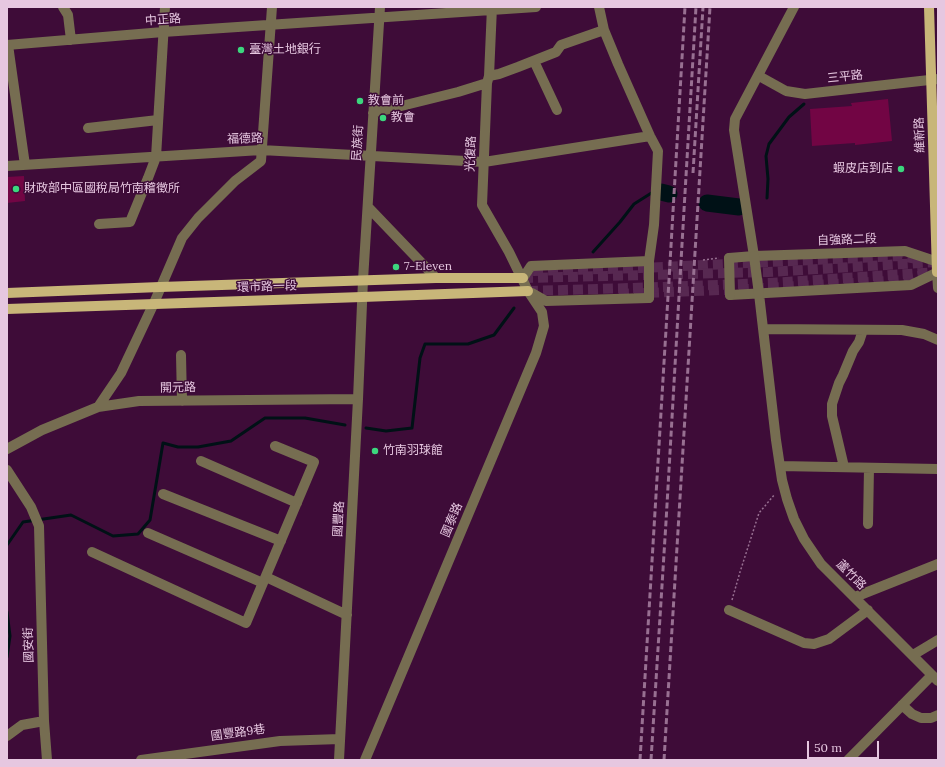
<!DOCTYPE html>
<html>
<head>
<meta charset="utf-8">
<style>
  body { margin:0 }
  #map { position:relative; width:945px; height:767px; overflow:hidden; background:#3e0c38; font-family:Lora,serif }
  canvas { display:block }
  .frame { position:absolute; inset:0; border:8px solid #e6c7e0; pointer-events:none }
  .scale { position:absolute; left:807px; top:741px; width:72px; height:18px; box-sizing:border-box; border:2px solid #e6c7e0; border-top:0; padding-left:5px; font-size:12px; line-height:14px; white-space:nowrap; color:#e6c7e0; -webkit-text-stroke:3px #3e0c38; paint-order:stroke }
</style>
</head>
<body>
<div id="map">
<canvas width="945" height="767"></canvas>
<div class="frame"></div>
<div class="scale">50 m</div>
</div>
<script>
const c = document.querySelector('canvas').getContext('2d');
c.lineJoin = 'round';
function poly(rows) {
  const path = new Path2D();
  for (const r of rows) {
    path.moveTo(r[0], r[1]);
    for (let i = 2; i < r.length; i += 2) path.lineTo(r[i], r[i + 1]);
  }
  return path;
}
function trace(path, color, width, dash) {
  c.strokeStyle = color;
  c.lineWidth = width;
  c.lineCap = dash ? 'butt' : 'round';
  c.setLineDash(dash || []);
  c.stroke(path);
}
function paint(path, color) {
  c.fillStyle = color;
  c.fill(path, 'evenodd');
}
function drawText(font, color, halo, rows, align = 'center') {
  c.font = font + ' Lora,"Noto Sans TC",serif';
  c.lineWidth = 3;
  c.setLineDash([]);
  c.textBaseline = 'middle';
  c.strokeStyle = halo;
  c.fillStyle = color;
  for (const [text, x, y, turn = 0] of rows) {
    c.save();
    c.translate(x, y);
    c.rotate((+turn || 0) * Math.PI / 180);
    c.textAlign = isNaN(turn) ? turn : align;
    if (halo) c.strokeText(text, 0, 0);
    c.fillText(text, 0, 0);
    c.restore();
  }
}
trace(poly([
  [767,198,768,179,766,156,769,144,789,117,804,104],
  [593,252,620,222,634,204,653,192],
  [366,428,386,431,412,428,420,358,425,344,468,344,494,335,514,308],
  [7,545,23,522,71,515,113,536,138,534,150,520,163,443,178,447,198,447,231,441,265,418,305,418,345,425],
  [7,612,10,636,7,657]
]), '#001116', 3);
trace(poly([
  [661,192,669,194],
  [707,203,739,207]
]), '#001116', 17);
paint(poly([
  [888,99,892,141,855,145,855,143,812,146,810,109,852,106,851,103],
  [24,176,25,201,7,203,7,177]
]), '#720544');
trace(poly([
  [533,271,640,268,900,256,922,260],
  [619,294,747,289,904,280,930,273]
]), '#572851', 10, [10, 5]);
trace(poly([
  [523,278,768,272,936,262],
  [528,291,632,288,771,283,937,272]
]), '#572851', 10, [10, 5]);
trace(poly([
  [703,260,719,258],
  [732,600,740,572,759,513,775,494]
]), '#976f91', 1.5, [2, 2]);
trace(poly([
  [63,7,68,15,71,40],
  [7,45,163,32,536,7],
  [8,45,25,165],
  [534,61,557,110],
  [489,76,499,74,518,67,556,52,561,45,604,30],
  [759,76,786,91,805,94,938,79],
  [373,113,458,92,487,83],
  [88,128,158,120],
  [7,166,261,150,484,162,650,136],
  [368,207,436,278],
  [99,224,130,222,148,178,156,157,165,7],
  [754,256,734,130,735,119,794,7],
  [729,258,754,256,905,251,938,262],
  [937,272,938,288],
  [523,278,531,266,649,261,654,225,658,151,650,136,618,64,604,30,599,7],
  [532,293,546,301,649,298],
  [759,294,776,440,782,480,787,499,794,519,804,539,821,564,938,681],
  [730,295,911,285,938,272],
  [763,329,902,330,924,334,938,340],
  [181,355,182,401],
  [98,407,121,373,154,303,182,238,198,218,235,181,261,161,272,7],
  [7,449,42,430,98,407,139,401,358,399],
  [201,461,297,503],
  [780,466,938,469],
  [844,467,832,416,832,404,839,383,843,375,853,351,859,342,863,330],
  [7,470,31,507,39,526,44,721,47,760],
  [163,494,281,541],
  [868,524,869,468],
  [148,533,263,583],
  [92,552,246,623,314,462,275,446],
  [266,577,347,615],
  [855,597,938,564],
  [729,610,804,643,814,644,829,639,868,610],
  [913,655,938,640],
  [902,705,912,714,921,718,931,718,938,715],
  [7,736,22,725,44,721],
  [141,760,280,741,340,739],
  [339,760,358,399,363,280,380,7],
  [365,760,536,353,544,326,542,312,528,291,509,252,482,205,487,83,489,76,492,7],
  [848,760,932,675]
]), '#766d51', 10);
trace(poly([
  [929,7,937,272],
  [7,293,160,287,436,278,523,278],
  [7,309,362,297,528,291]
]), '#c8b679', 10);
trace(poly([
  [693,173,703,7],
  [640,760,669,280,685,7],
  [651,760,666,522,683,227,696,7],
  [664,760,710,7]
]), '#987092', 3, [6, 3]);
trace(poly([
  [754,256,759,294],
  [729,258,730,295],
  [649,261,649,298]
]), '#766d51', 10);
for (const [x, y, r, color] of [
  [241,50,4,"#3cd77e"],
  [360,101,4,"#3cd77e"],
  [383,118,4,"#3cd77e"],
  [901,169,4,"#3cd77e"],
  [16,189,4,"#3cd77e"],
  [396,267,4,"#3cd77e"],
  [375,451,4,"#3cd77e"]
]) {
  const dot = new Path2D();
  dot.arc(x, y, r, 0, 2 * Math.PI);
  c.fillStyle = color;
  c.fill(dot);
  trace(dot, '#3e0c38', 1.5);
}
drawText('12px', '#e6c7e0', '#3e0c38', [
  ["中正路",163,20,-4],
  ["三平路",845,77,-6],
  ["維新路",920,135,-92],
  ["福德路",245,139,-2],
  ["民族街",358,143,-86],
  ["光復路",471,154,-88],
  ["自強路二段",847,240,-2],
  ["環市路一段",267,287,-2],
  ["開元路",178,388,-1],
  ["國豐路",339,519,-87],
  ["國泰路",452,520,-67],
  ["蘆竹路",851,575,45],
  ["國安街",29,645,-92],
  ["國豐路9巷",238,733,-8]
]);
drawText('12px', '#e6c7e0', '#3e0c38', [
  ["臺灣土地銀行",249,50],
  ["教會前",368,101],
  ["教會",391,118],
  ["蝦皮店到店",893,169,"right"],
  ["財政部中區國稅局竹南稽徵所",24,189],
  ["7-Eleven",404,267],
  ["竹南羽球館",383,451]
], 'left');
</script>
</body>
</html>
